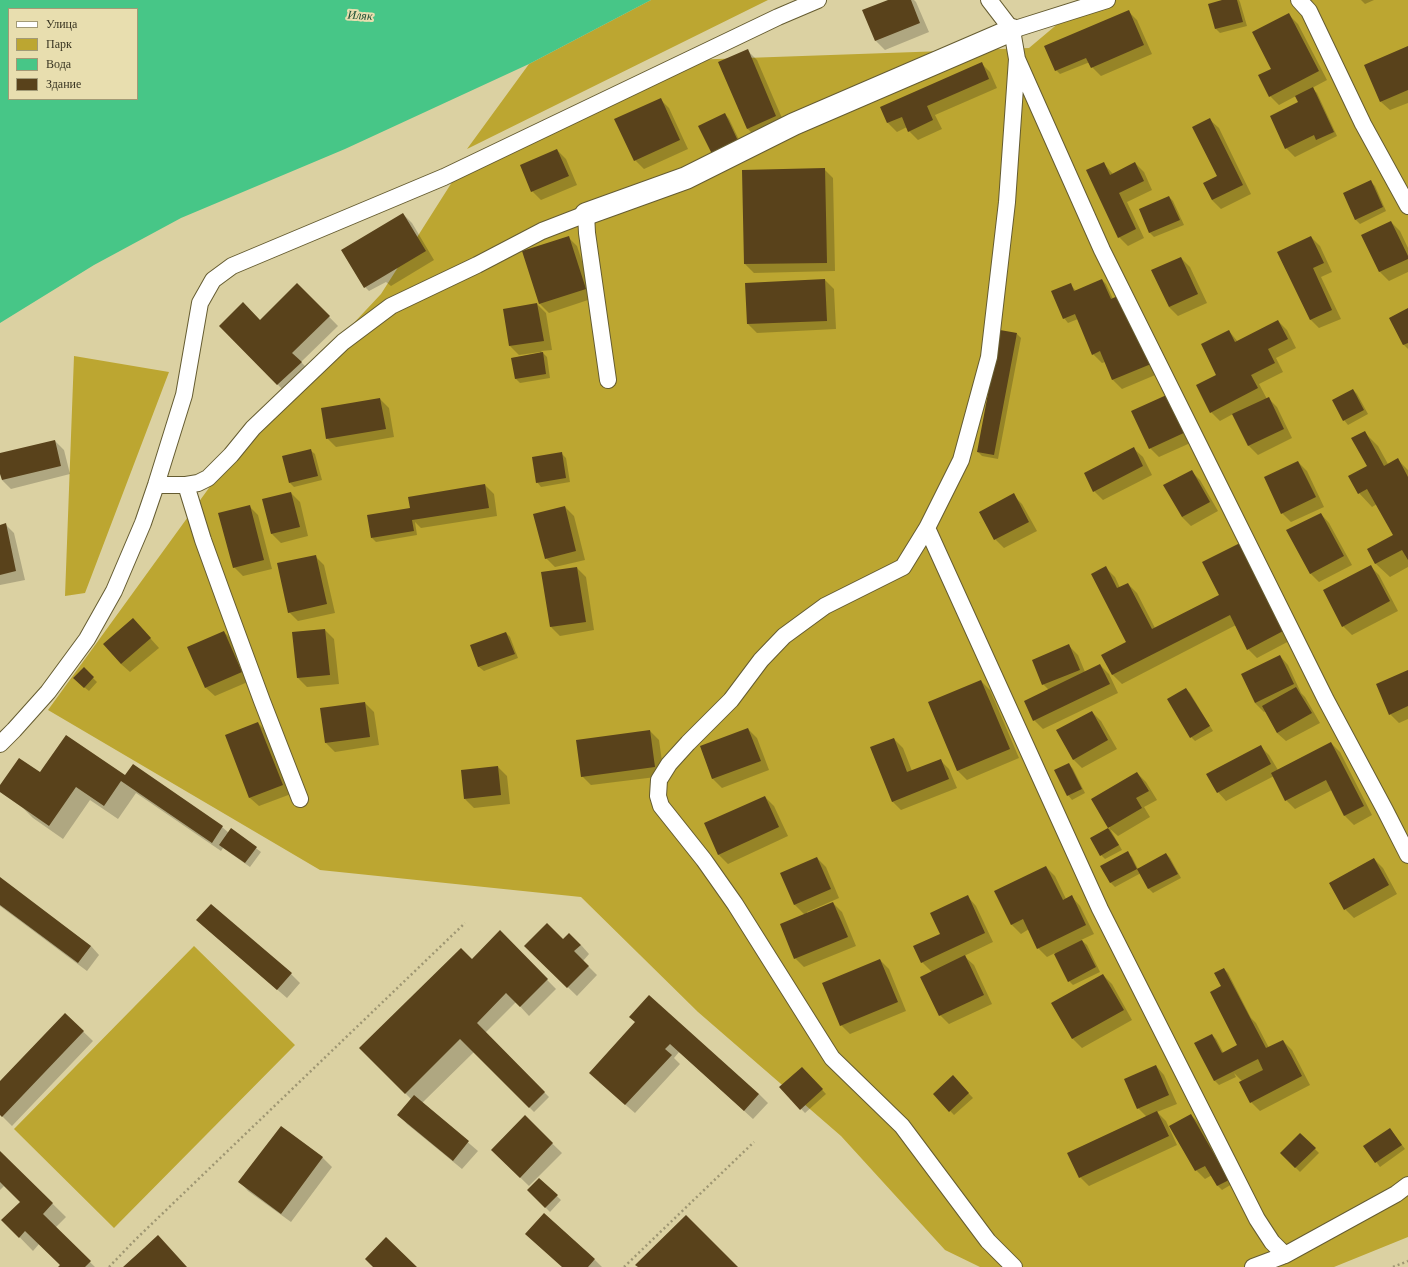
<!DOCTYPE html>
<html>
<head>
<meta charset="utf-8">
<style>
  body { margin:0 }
  #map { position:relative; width:1408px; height:1267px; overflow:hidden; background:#dbd1a2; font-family:"Libre Baskerville",serif }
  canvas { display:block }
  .legend { position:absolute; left:8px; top:8px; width:130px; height:92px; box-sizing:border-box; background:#e8deaf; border:1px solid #a29a76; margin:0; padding:5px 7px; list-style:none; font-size:12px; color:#383421 }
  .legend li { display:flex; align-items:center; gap:8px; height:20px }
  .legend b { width:20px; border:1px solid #a29a76 }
</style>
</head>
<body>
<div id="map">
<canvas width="1408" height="1267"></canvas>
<ul class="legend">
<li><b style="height:5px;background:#fff"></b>Улица</li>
<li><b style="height:11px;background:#bca631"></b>Парк</li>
<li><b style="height:11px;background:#47c687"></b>Вода</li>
<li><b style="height:11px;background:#59421b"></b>Здание</li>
</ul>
</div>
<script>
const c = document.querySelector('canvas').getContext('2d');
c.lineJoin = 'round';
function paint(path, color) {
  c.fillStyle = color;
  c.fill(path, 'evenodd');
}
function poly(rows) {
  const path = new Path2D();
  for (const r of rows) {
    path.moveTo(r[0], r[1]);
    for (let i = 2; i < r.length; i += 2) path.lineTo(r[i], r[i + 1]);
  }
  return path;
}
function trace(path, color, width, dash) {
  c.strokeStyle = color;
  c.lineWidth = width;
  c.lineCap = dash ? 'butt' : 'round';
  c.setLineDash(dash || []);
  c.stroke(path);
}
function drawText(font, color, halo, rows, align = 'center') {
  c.font = font + ' "Libre Baskerville",serif';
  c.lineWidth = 4;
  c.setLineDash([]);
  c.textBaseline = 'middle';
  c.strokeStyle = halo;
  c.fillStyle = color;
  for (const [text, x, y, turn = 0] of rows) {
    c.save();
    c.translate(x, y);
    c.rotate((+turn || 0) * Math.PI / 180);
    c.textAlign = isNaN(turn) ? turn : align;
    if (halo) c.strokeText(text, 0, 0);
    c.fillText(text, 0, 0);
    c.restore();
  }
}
paint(poly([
  [651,0,768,0,467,149,529,64],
  [1086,0,1408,0,1408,1237,1334,1267,980,1267,945,1250,841,1136,698,1012,581,897,320,870,48,710,243,441,381,294,454,179,689,60,1029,48],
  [74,356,169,372,85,593,65,596],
  [194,946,295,1045,114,1228,14,1129]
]), '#bca631');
paint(poly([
  [0,0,651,0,529,64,345,149,181,218,94,265,0,323],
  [9,9,137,9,137,99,9,99]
]), '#47c687');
paint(poly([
  [891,0,914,0,916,2,929,32,885,50,876,41,863,11],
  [1226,0,1239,0,1240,2,1247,26,1220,33,1216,29],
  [1361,0,1374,0,1365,4],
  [1128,11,1137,20,1152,54,1101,76,1092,67,1090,62,1060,74,1056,70],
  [1289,15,1298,24,1327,80,1312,88,1317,93,1337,136,1295,157,1286,148,1301,107,1296,96,1279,105,1270,96,1272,70],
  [1408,47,1408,103,1390,110,1381,102],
  [748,51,757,60,785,125,756,137,747,128],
  [981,63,990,72,997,88,935,115,942,129,918,140,909,131,907,127,897,132,888,123,881,108],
  [660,99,669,108,688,149,644,169,635,160],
  [725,114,729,119,743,148,718,160],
  [1210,120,1219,128,1251,194,1221,209,1212,200,1204,183,1218,177],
  [557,150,566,159,577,185,541,200,532,191],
  [1103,163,1113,174,1135,163,1144,172,1152,190,1127,202,1144,238,1128,246,1119,237],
  [824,169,833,178,835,271,754,273,745,264],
  [1370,181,1375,186,1386,211,1360,224,1356,220,1344,194],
  [1169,197,1173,201,1184,225,1154,237,1150,233,1140,210],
  [403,214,412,223,434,260,391,286,386,282,369,291,365,287],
  [1391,222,1400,231,1408,248,1408,272,1389,281,1380,272,1363,235],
  [568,237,577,246,594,298,549,313,540,304,524,252],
  [1311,237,1320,246,1332,272,1321,277,1341,319,1319,328,1310,319],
  [1181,258,1190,267,1207,303,1178,316,1169,307],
  [825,280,834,289,836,329,757,333,748,324],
  [1102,280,1106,284,1113,299,1160,373,1122,389,1113,380,1105,362,1102,363,1093,354,1078,319,1068,323,1064,318,1070,284,1076,291],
  [297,284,338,326,301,362,310,371,287,394,220,326,263,324],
  [537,304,546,313,552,350,541,351,547,357,550,378,520,383,516,379,512,358,540,353,540,352,519,355,510,346,504,310],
  [1408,309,1408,349,1404,345,1390,318],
  [1278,321,1287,330,1296,348,1276,358,1283,372,1259,384,1267,399,1268,398,1277,407,1292,438,1258,455,1249,446,1233,414,1220,421,1211,412,1218,376,1229,331,1238,342],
  [1017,334,1021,338,998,459,982,456,978,452],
  [1353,390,1357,394,1368,414,1348,425,1344,420],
  [1171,394,1197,440,1159,457,1150,448],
  [380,399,389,408,394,437,336,447,327,438],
  [1364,432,1378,446,1388,464,1397,459,1408,470,1408,567,1390,577,1376,564,1368,550,1394,535,1377,504,1372,507,1359,493,1368,466],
  [55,441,64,450,70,474,11,489,2,480,0,469,0,454],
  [1134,449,1143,457,1152,475,1103,500,1094,491],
  [310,450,315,454,322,480,294,487,290,483],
  [561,453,566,458,570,482,541,487,537,482],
  [1298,462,1307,471,1324,507,1291,522,1282,513],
  [1191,471,1200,480,1218,511,1191,526,1182,517],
  [485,485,494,494,497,516,421,528,415,522,417,535,376,542,372,538,409,509],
  [291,493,300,502,308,536,281,543,272,534,263,500],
  [1013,495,1022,504,1037,531,1004,548,995,539],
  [249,506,258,515,272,569,243,576,234,567],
  [565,507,574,516,585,560,555,567,546,558],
  [1321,514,1329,523,1352,565,1319,582,1310,573],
  [5,524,14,533,25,580,0,585,0,526],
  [315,556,324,565,335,613,298,621,289,612],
  [1204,563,1293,639,1257,658,1248,649,1236,625,1122,684,1113,675,1103,655,1127,642,1106,568,1115,577,1120,588,1128,584,1137,593,1155,628,1220,595],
  [1370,566,1379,575,1398,611,1352,635,1343,626],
  [577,568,586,577,594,630,560,636,551,627],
  [141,628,159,648,130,672,121,664],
  [325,630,334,639,339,684,307,687,298,678,293,633],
  [224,632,233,641,250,681,215,696,206,688],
  [506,633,510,637,518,658,484,671,479,667,471,646],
  [1069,646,1078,655,1085,672,1100,665,1109,674,1118,693,1043,729,1034,720,1049,690,1043,684],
  [1280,656,1288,665,1301,693,1305,697,1320,723,1286,741,1277,733,1266,711,1264,712,1255,703],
  [84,669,97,682,89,691,79,683],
  [1408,671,1408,719,1399,723,1390,714],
  [981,681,990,690,1019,758,967,780,958,771,929,703],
  [1186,689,1190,693,1213,731,1195,741,1191,737],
  [365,703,374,712,379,745,335,752,326,743,321,709],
  [1092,712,1101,721,1117,749,1082,768,1073,759],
  [258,723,267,732,291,794,259,806,250,798],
  [748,729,757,738,769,770,722,788,713,779,701,747],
  [650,731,659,740,664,776,591,785,582,776],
  [894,739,903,748,912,771,940,760,949,769,957,788,901,810,892,801],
  [1331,743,1340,752,1372,815,1354,825,1345,816,1332,790,1295,809,1286,800,1274,776,1226,801,1218,792,1260,746,1269,755,1278,770],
  [1069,764,1073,769,1085,793,1072,800,1068,795],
  [498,767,507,776,510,804,474,808,465,799],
  [40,772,125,776,222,827,229,833,231,829,261,852,250,867,223,848,221,851,136,793,118,819,90,800,63,839,33,818,23,808,0,792,0,787],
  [1137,773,1146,782,1157,800,1144,807,1150,817,1118,836,1110,829,1122,850,1105,859,1101,855,1091,838,1110,828,1093,799],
  [765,797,774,806,788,836,728,864,719,855,705,824],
  [1127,853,1132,857,1138,869,1166,854,1170,858,1181,878,1153,893,1149,889,1141,873,1115,887,1111,883,1102,866],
  [817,858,826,867,839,898,807,912,807,914,833,903,842,912,856,946,804,967,795,958,805,915,794,904],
  [1374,859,1383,868,1397,894,1354,918,1345,909],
  [1046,867,1055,876,1066,899,1072,897,1080,906,1094,934,1081,940,1087,945,1100,972,1073,985,1069,981,1055,953,1047,957,1038,948,1029,929,1021,934,1012,925,996,892],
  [0,879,91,946,99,955,87,971,0,906],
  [968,897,976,906,993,942,964,956,974,965,992,1004,949,1024,940,1015,932,972,922,962],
  [207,929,291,974,300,983,287,998],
  [500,932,556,989,529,1016,516,1002,485,1033,549,1097,534,1112,474,1052,422,1103,478,1151,462,1169,407,1124,399,1115,411,1099,360,1048,472,960],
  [563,940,581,945,589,954,583,961,597,975,577,996,525,946],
  [880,960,889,969,906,1011,850,1034,841,1025],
  [1224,969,1228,973,1251,1018,1256,1023,1269,1048,1283,1041,1292,1050,1310,1085,1260,1111,1251,1102,1243,1082,1234,1073,1236,1077,1219,1085,1215,1081,1195,1043,1212,1035,1216,1039,1224,1054,1238,1046,1222,987],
  [1103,975,1112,984,1132,1020,1082,1048,1073,1039,1053,1003],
  [65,1014,93,1041,12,1126,0,1114,0,1083],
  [636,1022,759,1094,768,1103,753,1119,679,1052,674,1058,680,1064,635,1113,599,1082],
  [1156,1066,1164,1075,1177,1104,1157,1112,1166,1121,1177,1145,1089,1186,1080,1177,1147,1117,1138,1108],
  [802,1068,826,1094,805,1113,781,1088],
  [953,1077,973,1098,954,1115,934,1094],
  [1191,1115,1200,1124,1225,1168,1232,1184,1222,1190,1218,1186,1212,1175,1205,1179,1196,1170],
  [525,1117,562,1153,529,1186,492,1150],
  [281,1127,323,1158,332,1167,291,1222,248,1191,240,1182],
  [1390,1129,1405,1149,1380,1167,1365,1146],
  [1300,1134,1319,1153,1300,1172,1281,1153],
  [0,1152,66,1217,55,1228,95,1267,59,1267,61,1265,39,1244,33,1251,3,1220,21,1202,4,1186,0,1190],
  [539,1179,561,1200,550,1212,528,1190],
  [595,1260,602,1267,562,1267]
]), '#0003');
paint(poly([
  [888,0,911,0,920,23,875,41,862,10],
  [1222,0,1237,0,1243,22,1215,29,1208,4],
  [1129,10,1144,45,1091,68,1086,58,1055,71,1044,46],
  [1289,13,1319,71,1269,97,1258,75,1271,69,1252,32],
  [1408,46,1408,90,1380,102,1364,65],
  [748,49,776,116,747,129,718,62],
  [982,62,989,79,927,106,933,120,908,132,902,117,887,123,880,107],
  [1313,87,1334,132,1316,140,1314,135,1285,149,1270,116,1298,102,1295,96],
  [661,98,680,140,634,161,614,119],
  [725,113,739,143,713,156,698,126],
  [1210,118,1243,185,1212,200,1203,183,1217,176,1192,127],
  [557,149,569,176,531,192,520,165],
  [1104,162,1110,175,1135,162,1144,181,1119,193,1136,229,1118,238,1086,170],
  [825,168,827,263,744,264,742,170],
  [1371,180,1383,207,1355,220,1343,193],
  [1169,196,1180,220,1149,233,1139,209],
  [403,213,426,251,364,288,341,250],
  [1391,221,1408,256,1408,259,1379,272,1361,235],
  [569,236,586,289,539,304,522,251],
  [1311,236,1324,263,1313,268,1332,310,1310,320,1277,252],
  [1181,257,1198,294,1169,307,1151,270],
  [825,279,827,321,747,324,745,283],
  [1102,279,1111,299,1122,294,1151,364,1112,380,1100,351,1092,355,1075,314,1063,319,1051,291,1071,283,1074,291],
  [297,283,330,316,292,353,302,362,277,385,219,326,243,302,260,320],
  [537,303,544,341,509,346,503,309],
  [1408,308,1408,343,1403,345,1389,318],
  [1278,320,1288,339,1268,349,1275,363,1251,375,1258,388,1210,413,1196,385,1216,375,1201,344,1229,330,1235,342],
  [1000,330,1017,333,994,455,977,452],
  [543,352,546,374,515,379,511,358],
  [1353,389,1364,410,1343,421,1332,400],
  [1171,393,1188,431,1149,449,1131,411],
  [1269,397,1284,429,1248,446,1232,414],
  [380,398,386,429,326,439,321,408],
  [1365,431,1384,466,1398,458,1408,477,1408,560,1402,550,1375,564,1367,549,1393,535,1367,489,1358,494,1348,476,1367,466,1351,438],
  [55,440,61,466,2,480,0,474,0,453],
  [1134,447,1143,466,1093,492,1084,473],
  [311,449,318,476,289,483,282,456],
  [562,452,566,478,536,483,532,457],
  [1298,461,1316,497,1281,514,1264,477],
  [1192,470,1210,502,1182,517,1163,485],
  [485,484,489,508,412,520,414,531,371,538,367,515,410,508,408,497],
  [291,492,300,527,271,534,262,499],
  [1014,493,1029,522,994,540,979,512],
  [250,505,264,560,233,568,218,513],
  [565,506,576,551,545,559,533,514],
  [1321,513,1344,556,1310,574,1286,530],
  [6,523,16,571,0,575,0,525],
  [1240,543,1285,630,1247,650,1230,615,1112,675,1101,655,1126,642,1091,574,1106,566,1117,588,1128,583,1152,629,1219,595,1202,562],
  [316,555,327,604,288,613,277,563],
  [1371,565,1390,601,1342,627,1323,590],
  [577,567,586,622,550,627,541,572],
  [133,618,151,638,121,664,103,644],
  [325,629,330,675,297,678,292,632],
  [224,631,242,672,205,688,187,647],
  [506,632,515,654,478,667,470,645],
  [1069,644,1080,670,1042,685,1032,660],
  [1280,655,1294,684,1255,703,1241,674],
  [1100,664,1110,684,1033,721,1024,701],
  [84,667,94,677,84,688,73,678],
  [1408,670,1408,706,1389,715,1376,684],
  [981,680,1010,749,957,771,928,702],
  [1296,687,1312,713,1277,733,1262,706],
  [1186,688,1210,726,1190,738,1167,699],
  [365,702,370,737,325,743,320,708],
  [1092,711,1108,740,1073,760,1056,730],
  [258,722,283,785,249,798,225,735],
  [748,728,761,761,712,779,700,746],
  [650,730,655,767,581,777,576,740],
  [66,735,125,775,133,764,223,826,212,843,121,781,104,806,76,787,49,826,0,792,0,785,19,758,40,772],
  [894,738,907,772,941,759,949,779,892,802,870,747],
  [1331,742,1364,806,1344,816,1326,780,1285,801,1271,773],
  [1261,745,1271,764,1217,793,1206,774],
  [1069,763,1082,789,1067,796,1054,770],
  [498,766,501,795,464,799,461,770],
  [1137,772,1149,791,1136,798,1142,808,1108,828,1091,799],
  [765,796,779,827,718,855,704,823],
  [231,828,257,847,245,863,219,845],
  [1108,828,1119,845,1100,856,1090,838],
  [1128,851,1137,869,1166,853,1178,874,1148,889,1137,869,1110,883,1100,866],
  [817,857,831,889,794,905,780,873],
  [1374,858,1389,885,1344,910,1329,883],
  [1046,866,1063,900,1072,895,1086,925,1037,949,1023,919,1011,925,994,891],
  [0,877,91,946,78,963,0,905],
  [968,895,985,933,921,963,913,946,940,934,930,913],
  [833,902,848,937,794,959,780,924],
  [211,904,292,973,277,990,196,920],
  [547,923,563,939,569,933,581,945,574,951,589,966,567,988,524,946],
  [500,930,548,979,520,1007,506,993,477,1023,545,1092,529,1108,460,1039,405,1094,359,1048,461,948,472,959],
  [1082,940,1096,967,1068,982,1054,954],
  [965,955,984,995,939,1016,920,977],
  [880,959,898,1002,840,1026,822,983],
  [1224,968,1266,1048,1283,1040,1302,1076,1250,1103,1239,1082,1263,1070,1258,1059,1214,1081,1194,1043,1212,1034,1222,1053,1237,1045,1210,992,1221,986,1214,973],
  [1103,974,1124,1010,1072,1039,1051,1003],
  [649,995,759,1094,744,1111,670,1044,665,1049,672,1055,625,1105,589,1073,635,1022,629,1017],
  [65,1013,84,1031,2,1117,0,1115,0,1081],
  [1156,1065,1169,1095,1137,1109,1124,1079],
  [802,1067,823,1089,800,1110,779,1087],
  [953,1075,969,1093,949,1112,933,1094],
  [414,1095,469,1141,453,1161,397,1115],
  [1157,1111,1169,1136,1079,1178,1067,1153],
  [1191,1114,1229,1180,1217,1186,1205,1166,1195,1171,1169,1126],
  [525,1115,553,1143,520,1178,491,1150],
  [281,1126,323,1157,281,1214,238,1182],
  [1390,1128,1402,1145,1375,1163,1363,1146],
  [1300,1133,1316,1148,1295,1168,1280,1153],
  [0,1151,53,1203,43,1214,91,1261,85,1267,58,1267,60,1265,25,1231,19,1238,1,1220,20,1202,0,1182],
  [539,1178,558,1195,545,1208,527,1190],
  [544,1213,595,1259,588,1267,562,1267,525,1234],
  [686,1215,738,1267,638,1267,635,1265],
  [158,1235,187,1267,123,1267,144,1248],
  [386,1237,417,1267,373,1267,365,1259]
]), '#59421b');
const service = poly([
  [989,0,1012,30,1017,59,1102,250,1326,700,1385,810,1408,855],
  [1299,0,1309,11,1363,124,1408,206],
  [1012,30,1107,0],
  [156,485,186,485,198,483,208,478,231,455,253,428,343,342,391,306,477,265,542,231,586,214,587,233,608,380],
  [186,485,203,540,224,598,262,701,300,799],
  [927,528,1100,909,1257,1219,1272,1242,1285,1255,1396,1194,1408,1185],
  [0,744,14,730,48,692,87,639,114,591,143,523,156,485,184,395,200,303,213,280,232,266,444,177,778,17,818,0],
  [1014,1267,988,1241,902,1126,832,1058,735,904,704,860,661,806,658,796,659,780,669,764,688,743,731,700,761,660,784,636,825,606,903,567,927,528,961,460,989,357,1007,202,1017,59],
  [1253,1267,1285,1255]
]);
const minor = poly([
  [586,214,686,178,794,124,1012,30]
]);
trace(service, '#655c31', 18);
trace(minor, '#655c31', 24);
trace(poly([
  [109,1267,136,1239,465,923],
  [624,1267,754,1142],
  [1393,1267,1408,1261]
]), '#9e9672', 2.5, [2, 3]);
trace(service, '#fff', 16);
trace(minor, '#fff', 22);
drawText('italic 12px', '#1c4e34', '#e8deaf', [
  ["Иляк",360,16,4]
]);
</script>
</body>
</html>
